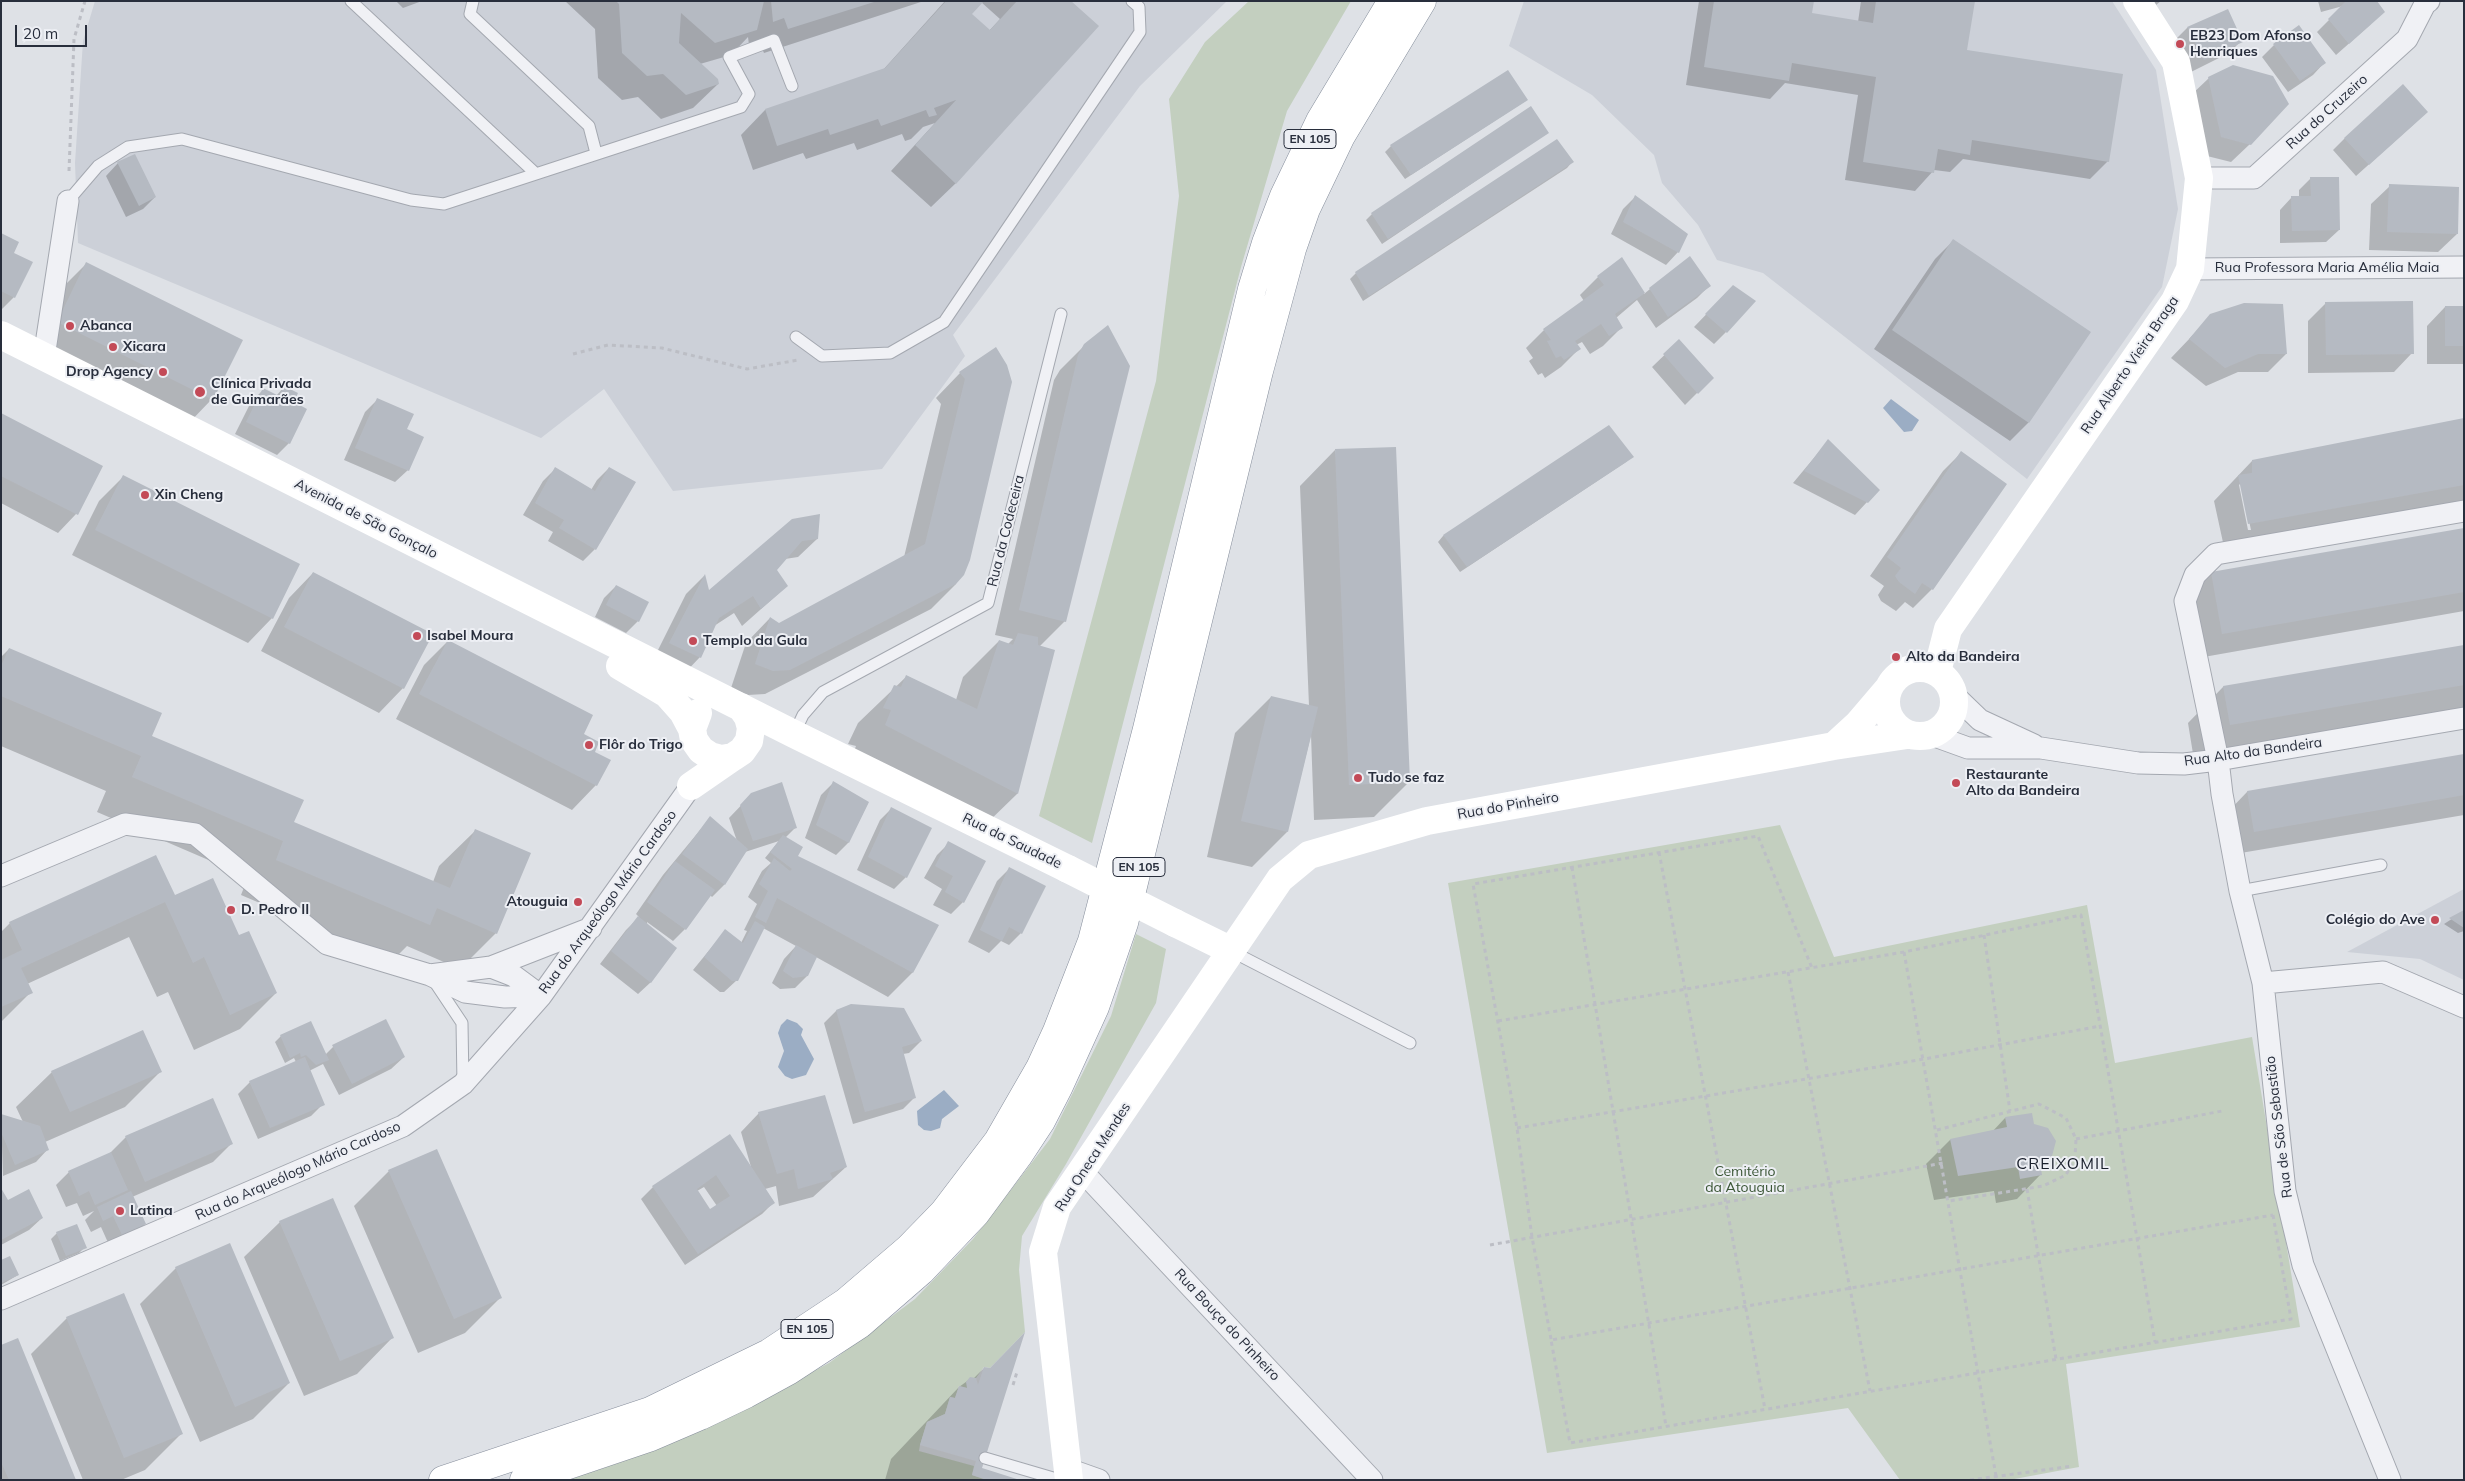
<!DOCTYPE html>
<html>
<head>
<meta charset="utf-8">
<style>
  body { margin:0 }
  #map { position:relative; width:2465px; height:1481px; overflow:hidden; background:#dee1e6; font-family:Mulish,sans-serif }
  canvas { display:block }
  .frame { position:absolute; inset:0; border:2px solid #282e3c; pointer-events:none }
  .scale { position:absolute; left:15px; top:25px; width:72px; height:22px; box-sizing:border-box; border:2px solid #282e3c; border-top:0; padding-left:6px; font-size:15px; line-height:18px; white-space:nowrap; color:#282e3c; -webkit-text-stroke:4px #edeff4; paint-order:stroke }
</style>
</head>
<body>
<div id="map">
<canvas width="2465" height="1481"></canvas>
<div class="frame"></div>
<div class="scale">20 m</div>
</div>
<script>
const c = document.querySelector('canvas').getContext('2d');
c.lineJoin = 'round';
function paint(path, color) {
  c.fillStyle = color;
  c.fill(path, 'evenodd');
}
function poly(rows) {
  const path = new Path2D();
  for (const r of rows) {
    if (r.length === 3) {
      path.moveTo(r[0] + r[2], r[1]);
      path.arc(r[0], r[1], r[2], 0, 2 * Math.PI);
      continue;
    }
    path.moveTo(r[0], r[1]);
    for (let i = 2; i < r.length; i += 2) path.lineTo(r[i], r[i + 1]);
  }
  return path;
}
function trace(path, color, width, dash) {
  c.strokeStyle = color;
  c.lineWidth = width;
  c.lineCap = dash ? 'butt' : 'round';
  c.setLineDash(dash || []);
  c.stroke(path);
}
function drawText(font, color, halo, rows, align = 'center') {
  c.font = font + ' Mulish,sans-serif';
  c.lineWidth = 4;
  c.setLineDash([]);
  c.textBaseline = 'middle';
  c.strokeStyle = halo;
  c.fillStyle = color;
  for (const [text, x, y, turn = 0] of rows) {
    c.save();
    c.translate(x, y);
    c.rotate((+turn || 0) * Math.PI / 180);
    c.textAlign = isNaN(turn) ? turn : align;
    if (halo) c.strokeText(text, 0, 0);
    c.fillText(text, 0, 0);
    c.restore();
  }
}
paint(poly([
  [95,1,1227,1,1140,86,953,335,965,356,882,469,673,491,604,389,541,438,78,243,75,163,83,41],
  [1524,1,2112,1,2156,70,2178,209,2162,287,2027,479,1763,273,1717,260,1698,225,1662,183,1654,155,1592,95,1509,46],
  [2464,889,2464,980,2420,959,2347,952]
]), '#ccd0d8');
paint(poly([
  [1249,1,1351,1,1287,111,1241,267,1092,843,1039,816,1156,381,1179,196,1169,99,1205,42],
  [1780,825,1834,957,2087,905,2115,1063,2252,1037,2300,1327,2066,1364,2079,1467,2009,1480,1900,1480,1848,1408,1547,1453,1448,883],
  [1136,934,1166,949,1156,1003,1066,1164,1022,1236,1019,1270,1025,1332,990,1368,984,1367,976,1378,970,1378,967,1388,959,1386,955,1398,950,1397,945,1414,927,1422,920,1445,919,1451,974,1466,972,1475,987,1480,567,1480,621,1462,719,1422,829,1363,915,1299,973,1239,1050,1139,1111,1016]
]), '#c3cfbf');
paint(poly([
  [1891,399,1919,420,1912,431,1904,432,1883,408],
  [787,1019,797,1023,803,1029,801,1035,814,1059,806,1075,792,1079,785,1076,778,1067,784,1051,778,1033,781,1025],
  [944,1090,959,1106,942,1119,940,1128,931,1131,924,1130,918,1125,917,1111]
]), '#9badc4');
paint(poly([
  [396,1,422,1,403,8],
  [565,1,924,1,764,53,759,42,749,45,748,37,731,55,700,64,718,84,693,108,661,119,638,97,622,100,598,78,595,29],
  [945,1,1070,1,956,183,931,207,891,171,935,123,923,127,911,139,905,141,902,134,857,150,854,143,806,159,803,153,753,170,741,135,765,110,883,70],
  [981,2,1000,19,989,31,970,14],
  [1699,1,1812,1,1810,14,1858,22,1861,1,1974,1,1966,51,2108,161,2090,179,1963,159,1950,172,1934,170,1915,191,1845,180,1858,95,1785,83,1770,99,1686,85],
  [2154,1,2161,1,2156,5],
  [2318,1,2375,1,2371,24,2336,55,2317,32,2343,6,2321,12],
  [2227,11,2241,41,2229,53,2191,72,2175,40,2187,28],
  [2274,45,2325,62,2313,75,2288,92,2262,57],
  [2209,78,2250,144,2231,162,2203,155,2190,96],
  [1527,100,1405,179,1385,152,1391,146],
  [2414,124,2356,176,2333,150,2345,138],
  [1547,133,1382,244,1366,220,1372,214],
  [1572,162,1567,168,1363,301,1350,279,1356,273],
  [118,163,155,197,143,209,126,217,106,176],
  [2311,178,2339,230,2326,242,2280,243,2280,210,2292,197,2299,197,2299,190],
  [2390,186,2457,234,2438,252,2369,250,2371,204],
  [1635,197,1686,234,1678,252,1666,265,1611,234,1623,209],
  [1,234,12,254,31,263,14,297,1,310],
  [1953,241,2089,332,2028,423,2010,441,1874,349,1935,259],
  [1622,259,1644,294,1650,289,1709,286,1697,298,1656,328,1637,300,1616,318,1621,328,1603,346,1590,354,1582,342,1576,345,1579,349,1561,367,1545,378,1542,373,1538,375,1529,361,1533,358,1526,348,1544,330,1584,301,1580,295,1598,277],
  [86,264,212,399,188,424,33,347,62,288],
  [1721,299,1726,332,1714,344,1694,327],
  [2326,303,2412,353,2394,372,2308,373,2308,321],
  [2445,307,2464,307,2464,364,2427,364,2427,326],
  [2211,316,2286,354,2268,372,2238,372,2206,386,2171,358],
  [1679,341,1712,378,1685,405,1652,367],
  [1085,345,1065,621,1039,647,1053,651,1017,794,981,829,850,761,856,746,848,744,858,723,907,676,956,700,963,677,999,641,1008,644,1013,639,995,635,1054,380,1060,370],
  [995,349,956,584,931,609,765,694,748,695,731,688,746,643,770,618,779,625,904,557,941,404,936,398,960,373],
  [284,387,289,443,277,455,235,434,251,402,263,390,276,396],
  [377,400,406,430,408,470,395,482,344,460,365,412],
  [1,414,101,466,76,514,58,533,1,503],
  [2464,419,2464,504,2224,547,2214,501,2252,461],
  [2241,483,2251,530,2248,530,2239,485],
  [1608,427,1632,457,1626,462,1460,572,1438,542,1443,536],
  [1828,441,1867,502,1855,515,1793,483],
  [1335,450,1409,782,1374,817,1314,820,1311,735,1287,832,1252,867,1207,857,1235,733,1271,697,1309,706,1300,486],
  [1961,453,2005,484,1932,589,1913,608,1905,602,1896,611,1881,601,1878,595,1884,586,1870,576,1943,471],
  [609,468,595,549,583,561,548,541,553,532,523,515,543,481,555,469,591,490,597,480],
  [123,477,272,618,248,643,72,555,99,501],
  [793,520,817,539,798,557,785,559,776,570,787,586,742,626,734,613,714,626,700,657,682,676,652,662,686,594,704,576,708,592],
  [2464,529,2464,611,2198,658,2187,597,2212,573],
  [313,573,403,688,379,713,261,651,289,598],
  [616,586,638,621,626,633,595,617,604,598],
  [448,641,582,735,593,752,596,785,572,810,396,719,424,665],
  [2464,646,2464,714,2194,760,2188,723,2223,687],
  [9,649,293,823,433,882,439,866,475,831,496,933,460,969,407,946,393,960,241,895,248,877,97,812,106,791,1,746,1,657],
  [2464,755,2464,815,2229,855,2223,817,2247,792],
  [833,783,868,803,848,843,836,855,805,838,821,795],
  [752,794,795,828,785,838,794,861,937,926,912,973,888,997,816,957,807,976,795,988,780,989,772,983,784,959,796,946,763,928,737,980,724,992,720,992,693,970,725,931,741,943,747,931,744,930,757,904,748,897,762,871,771,863,765,858,779,841,745,852,724,885,712,897,710,895,685,929,673,941,647,922,651,982,638,994,600,964,626,930,639,917,636,914,663,875,710,818,737,841,729,818],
  [892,808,906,877,894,889,857,870,880,820],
  [949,843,963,902,951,914,933,905,942,889,924,878,937,855],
  [156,857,174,897,276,993,240,1029,194,1050,168,992,157,997,129,937,27,984,31,992,1,1022,1,932,10,923],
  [1009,869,1021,933,1009,945,1001,941,989,953,968,942,997,881],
  [2464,911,2464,931,2458,933,2444,924],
  [852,1005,921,1041,909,1053,903,1054,915,1097,903,1109,853,1124,824,1023,836,1011],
  [281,1036,325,1055,333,1047,404,1057,391,1069,339,1095,323,1064,309,1071,323,1104,311,1116,258,1139,238,1094,250,1082,296,1062,294,1058,285,1063,275,1042],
  [52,1072,160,1072,125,1107,45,1142,48,1149,36,1162,3,1176,1,1116,23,1122,16,1107],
  [759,1113,846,1167,813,1197,779,1206,776,1186,765,1189,774,1202,762,1214,685,1265,641,1199,653,1187,751,1167,741,1132],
  [704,1187,717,1206,710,1211,697,1191],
  [2005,1118,2033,1125,2051,1155,2040,1166,2041,1174,2017,1199,1996,1203,1994,1191,1934,1200,1926,1164,1950,1140,1992,1132],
  [126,1137,231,1144,213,1162,132,1197,145,1224,133,1236,110,1247,101,1227,91,1232,85,1220,94,1211,83,1216,77,1203,66,1207,56,1185,69,1172,108,1155],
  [389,1171,501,1297,465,1333,418,1353,354,1206],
  [1,1192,7,1202,42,1218,29,1230,1,1245],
  [280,1222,392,1338,357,1374,304,1396,244,1257],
  [57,1233,85,1247,79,1253,60,1261,51,1239],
  [1,1261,18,1275,1,1285],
  [176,1268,289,1383,253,1419,200,1442,140,1304],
  [67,1318,181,1434,145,1470,121,1480,83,1480,31,1354],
  [1,1346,74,1480,1,1480],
  [984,1368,989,1370,981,1469,1018,1480,885,1480,891,1459,959,1387,970,1379,973,1379]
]), '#0003');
paint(poly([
  [616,1,764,1,757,30,715,43,681,13,679,43,718,79,719,84,686,95,663,74,647,76,622,53,619,4],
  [771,1,874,1,874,2,788,29,784,18,773,22],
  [946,1,984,1,972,14,990,30,1017,1,1071,1,1099,26,956,184,915,145,956,100,934,108,937,115,929,117,926,110,881,126,878,119,830,135,828,129,777,146,765,109,885,68],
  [1714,1,1814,1,1812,13,1873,23,1876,1,1975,1,1967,50,2123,74,2109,162,1972,140,1970,155,1938,149,1934,173,1863,162,1876,77,1792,63,1789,81,1704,67],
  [2346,1,2377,1,2385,12,2349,44,2328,19],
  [2228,9,2243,42,2204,60,2187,27],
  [2299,25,2326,63,2300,81,2273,44],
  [2233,65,2273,76,2289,104,2251,145,2221,137,2208,77],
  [1508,70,1528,100,1411,175,1390,145],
  [2403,84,2428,112,2369,165,2344,138],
  [1531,106,1549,133,1388,239,1371,213],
  [1557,139,1574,162,1369,296,1355,272],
  [135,154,156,197,139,206,117,162],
  [2310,177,2339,177,2340,230,2292,231,2291,196,2311,196],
  [2389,184,2459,187,2458,234,2387,232],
  [1635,195,1688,234,1679,253,1623,222],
  [1,233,19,242,14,253,33,262,15,298,1,291],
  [1953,239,2091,332,2029,423,1892,330],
  [1690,256,1711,286,1668,317,1649,288],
  [1622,257,1645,293,1615,314,1623,328,1609,336,1601,324,1575,341,1581,349,1564,360,1561,356,1556,358,1547,341,1551,340,1543,329,1604,285,1597,276],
  [86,262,243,340,213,400,57,322],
  [1733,285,1756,301,1727,333,1705,314],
  [2413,301,2414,354,2326,355,2325,302],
  [2244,303,2283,304,2287,354,2258,354,2225,368,2189,339,2210,314],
  [2445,306,2464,306,2464,346,2445,346],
  [1108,325,1130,366,1066,622,1019,610,1078,355,1084,344],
  [1679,339,1714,378,1698,394,1663,354],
  [996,347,1007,365,1012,382,970,560,964,575,956,584,790,670,773,671,755,664,770,617,779,623,925,544,965,379,959,372],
  [284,386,298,393,294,402,307,409,290,444,246,422,263,388,279,396],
  [377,398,414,414,407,429,424,437,409,471,355,448],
  [1,413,103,466,78,515,1,476],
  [2464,418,2464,485,2248,524,2238,475,2252,473,2252,460],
  [1609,425,1634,457,1467,567,1443,535],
  [1828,439,1880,490,1868,503,1804,471],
  [1396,447,1410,782,1349,785,1335,449],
  [1961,451,2007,484,1933,590,1922,583,1915,594,1899,582,1895,576,1901,568,1887,557],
  [555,467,595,491,609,467,636,482,596,550,559,528,564,520,535,503],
  [123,475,300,564,273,619,95,530],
  [820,514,818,539,802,541,777,570,788,586,761,609,753,596,719,618,701,658,669,643,705,574,709,590,792,519],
  [2464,528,2464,592,2222,634,2211,572],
  [313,572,433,634,404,689,284,627],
  [616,585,649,602,639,622,606,605],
  [1018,633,1038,637,1038,645,1055,650,1018,794,885,725,891,710,883,708,894,685,901,687,906,675,977,709,999,640,1013,645],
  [448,640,593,715,584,734,599,742,595,752,611,760,597,786,419,694],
  [2464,645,2464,685,2230,725,2223,686],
  [9,648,162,713,152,736,304,800,294,822,450,888,475,829,531,853,497,934,437,908,430,925,276,860,283,841,132,777,141,756,1,696,1,666],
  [1271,696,1318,707,1288,832,1241,821],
  [2464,754,2464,795,2254,832,2247,791],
  [833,781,869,802,849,843,816,825],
  [782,782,797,828,753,841,740,805,751,793],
  [891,807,932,828,907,878,868,857],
  [710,816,748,849,725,885,682,854],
  [783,835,803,847,798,856,939,925,913,973,777,898,766,923,755,917,768,891,759,884,774,858,790,871,792,869,770,852],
  [948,841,986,861,964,903,945,892,953,876,935,866],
  [156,855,175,895,213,878,239,935,249,931,277,993,230,1015,204,957,193,963,165,902,21,968,33,993,1,1007,1,960,22,950,9,922],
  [675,861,715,890,686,930,647,902],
  [1009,867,1046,886,1022,934,1009,927,1002,941,980,930],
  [2464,910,2464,928,2449,918],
  [638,916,677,948,651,983,611,951],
  [755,921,765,927,738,981,732,981,704,957,725,929,743,943],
  [796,945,817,957,808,976,793,978,783,971],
  [851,1004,904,1008,922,1041,902,1047,916,1098,865,1112,836,1010],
  [386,1019,405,1057,352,1084,332,1045],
  [311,1021,329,1060,316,1065,306,1055,301,1057,300,1053,290,1058,280,1035],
  [143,1030,162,1072,70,1112,51,1071],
  [305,1057,325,1105,270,1128,249,1081],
  [825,1095,847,1167,830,1173,833,1179,798,1189,794,1169,777,1174,758,1112],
  [213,1098,233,1144,145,1182,125,1136],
  [2032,1113,2034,1124,2048,1128,2056,1141,2052,1156,2040,1163,2042,1175,2020,1179,2018,1167,1958,1176,1950,1139,2007,1127,2005,1117],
  [1,1114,40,1126,49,1150,15,1165,1,1132],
  [730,1134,775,1203,698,1254,652,1186],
  [716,1175,730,1196,710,1209,697,1189],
  [437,1149,502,1298,454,1319,388,1170],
  [111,1152,128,1190,95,1205,89,1191,79,1196,68,1171],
  [1,1188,8,1200,29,1189,43,1218,1,1240],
  [131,1191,146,1224,122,1235,113,1216,103,1221,97,1207],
  [333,1198,394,1338,340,1361,279,1221],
  [77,1224,87,1248,66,1256,56,1232],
  [230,1243,290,1383,235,1407,175,1267],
  [10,1256,19,1275,1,1283,1,1260],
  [124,1293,183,1434,124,1458,66,1317],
  [1025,1332,982,1468,1020,1480,987,1480,972,1475,976,1461,920,1445,927,1422,945,1414,950,1397,955,1398,959,1386,967,1388,966,1382,970,1377,976,1378,978,1385,984,1367,990,1368],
  [18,1338,76,1480,9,1480,1,1462,1,1345]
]), '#b5bac2');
const lane = poly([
  [351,1,534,172],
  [473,1,470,14,589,126,596,153],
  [68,201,98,166,128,147,182,139,411,200,444,204,741,107,749,94,729,57,774,40,792,86],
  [796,337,822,356,890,353,944,322,1140,32,1139,7,1132,1],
  [794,734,803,715,823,692,988,603,1061,314],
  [2240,891,2381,865],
  [1231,951,1410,1043],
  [434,981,462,1023,463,1084],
  [985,1458,1060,1480]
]);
const street = poly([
  [2199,178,2254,178,2407,39,2425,4,2429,1],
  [2190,269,2464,267],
  [44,357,68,201],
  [1953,694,1980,720,2034,745],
  [1932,735,1968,748,2041,748,2138,763,2184,764,2218,760,2464,718],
  [1,876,125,824,195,834,327,944,430,975,465,992,505,997,541,996],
  [491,967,514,976,541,996],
  [430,975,491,967,591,928],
  [2263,983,2383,972,2464,1007],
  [1082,1171,1372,1480],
  [1,1299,403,1126,463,1084,541,996,691,786],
  [1068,1469,1099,1480],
  [2390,1480,2303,1265,2285,1191,2263,983,2240,891,2222,794,2218,760,2185,601,2195,575,2216,554,2464,511]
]);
const highway = poly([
  [443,1480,650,1411,769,1353,846,1302,908,1249,944,1212,998,1141,1040,1068,1057,1031,1092,941,1147,729,1252,289,1266,243,1284,196,1320,121,1392,1],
  [524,1480,651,1437,700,1416,746,1394,788,1371,860,1324,921,1271,976,1213,1018,1156,1041,1121,1059,1086,1095,1007,1124,923,1259,371,1292,249,1306,209,1341,136,1422,1]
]);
trace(lane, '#a4a8b0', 13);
trace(street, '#a4a8b0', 23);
trace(highway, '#868e9c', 29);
trace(poly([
  [69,171,74,39,85,1],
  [573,354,608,345,662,348,747,369,798,360],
  [1659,852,1765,1409],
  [1572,867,1666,1426],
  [1984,935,2010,1111],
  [1904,952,1996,1476],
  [1788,972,1870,1391],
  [1498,1021,1904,952,2081,915,2155,1342],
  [1517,1128,1924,1059,2100,1026],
  [1937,1130,2039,1104,2066,1118,2076,1139,2075,1157,2066,1175,2043,1186,1949,1201],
  [2076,1139,2222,1111],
  [2027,1189,2056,1359],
  [2273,1215,2291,1319,1570,1443,1551,1340,2273,1215],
  [1490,1245,1943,1163],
  [1551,1339,1532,1237,1517,1128,1473,884,1758,836,1812,968],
  [1013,1385,1017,1372],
  [985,1480,985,1479],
  [1970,1480,2073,1466]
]), '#bcbec5', 3, [4, 4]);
trace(lane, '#f0f1f5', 11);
trace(street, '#f0f1f5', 21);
trace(poly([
  [1,335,794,734,1068,869],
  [620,666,667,694,683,712,692,729],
  [1920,702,34],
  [1937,672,1948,629,2175,301,2190,269,2199,178,2176,62,2137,1],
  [698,713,692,729,694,740,701,750,710,756,721,759,733,757,742,751,749,741,751,728,748,717,741,707],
  [1834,746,1858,724,1887,690],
  [691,786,733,757],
  [1175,923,1230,950],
  [1069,1480,1043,1252,1057,1207,1280,879,1309,855,1427,821,1834,746,1907,735]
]), '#fff', 28);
trace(highway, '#fff', 28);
trace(poly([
  [1068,869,1175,923]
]), '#fff', 28);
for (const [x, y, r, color] of [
  [2180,44,5,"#c34a57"],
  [70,326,5,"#c34a57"],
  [113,347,5,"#c34a57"],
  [163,372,5,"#c34a57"],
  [200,392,6,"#c34a57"],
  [145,495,5,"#c34a57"],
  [417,636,5,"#c34a57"],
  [693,641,5,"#c34a57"],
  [1896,657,5,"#c34a57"],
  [589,745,5,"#c34a57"],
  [1358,778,5,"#c34a57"],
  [1956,783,5,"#c34a57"],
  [578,902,5,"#c34a57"],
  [231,910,5,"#c34a57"],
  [2435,920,5,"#c34a57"],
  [120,1211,5,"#c34a57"]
]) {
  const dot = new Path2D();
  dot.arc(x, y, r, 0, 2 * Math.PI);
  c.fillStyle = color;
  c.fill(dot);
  trace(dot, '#edeff4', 2);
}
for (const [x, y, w] of [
  [1310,139,52],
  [1139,867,52],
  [807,1329,52]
]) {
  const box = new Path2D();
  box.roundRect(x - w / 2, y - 9.5, w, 19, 4);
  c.fillStyle = '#edeff4';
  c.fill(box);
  trace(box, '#282e3c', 1);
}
drawText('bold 12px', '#282e3c', null, [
  ["EN 105",1310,139],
  ["EN 105",1139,867],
  ["EN 105",807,1329]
]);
drawText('bold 14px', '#282e3c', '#edeff4', [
  ["EB23 Dom Afonso",2190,36],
  ["Henriques",2190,52],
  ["Abanca",80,326],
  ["Xicara",123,347],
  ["Drop Agency",153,372,"right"],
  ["Clínica Privada",211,384],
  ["de Guimarães",211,400],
  ["Xin Cheng",155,495],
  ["Isabel Moura",427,636],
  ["Templo da Gula",703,641],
  ["Alto da Bandeira",1906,657],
  ["Flôr do Trigo",599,745],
  ["Restaurante",1966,775],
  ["Alto da Bandeira",1966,791],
  ["Tudo se faz",1368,778],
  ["Atouguia",568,902,"right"],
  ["D. Pedro II",241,910],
  ["Colégio do Ave",2425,920,"right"],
  ["Latina",130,1211]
], 'left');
drawText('14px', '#282e3c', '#edeff4', [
  ["Rua do Cruzeiro",2327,112,-42],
  ["Rua Professora Maria Amélia Maia",2327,268],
  ["Rua Alberto Vieira Braga",2130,365,-56],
  ["Avenida de São Gonçalo",366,519,27],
  ["Rua da Codeceira",1006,531,-76],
  ["Rua Alto da Bandeira",2253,752,-8],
  ["Rua do Pinheiro",1508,806,-10],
  ["Rua da Saudade",1012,841,26],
  ["Rua do Arqueólogo Mário Cardoso",608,902,-54],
  ["Rua de São Sebastião",2279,1127,-97],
  ["Rua Oneca Mendes",1093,1157,-57],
  ["Rua do Arqueólogo Mário Cardoso",298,1171,-24],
  ["Rua Bouça do Pinheiro",1227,1325,47]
]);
drawText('14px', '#3b5636', '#edeff4', [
  ["Cemitério",1745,1172],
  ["da Atouguia",1745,1188]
]);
c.letterSpacing = '1px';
drawText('16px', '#1a202c', '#edeff4', [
  ["CREIXOMIL",2063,1164]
]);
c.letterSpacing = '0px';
</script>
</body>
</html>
